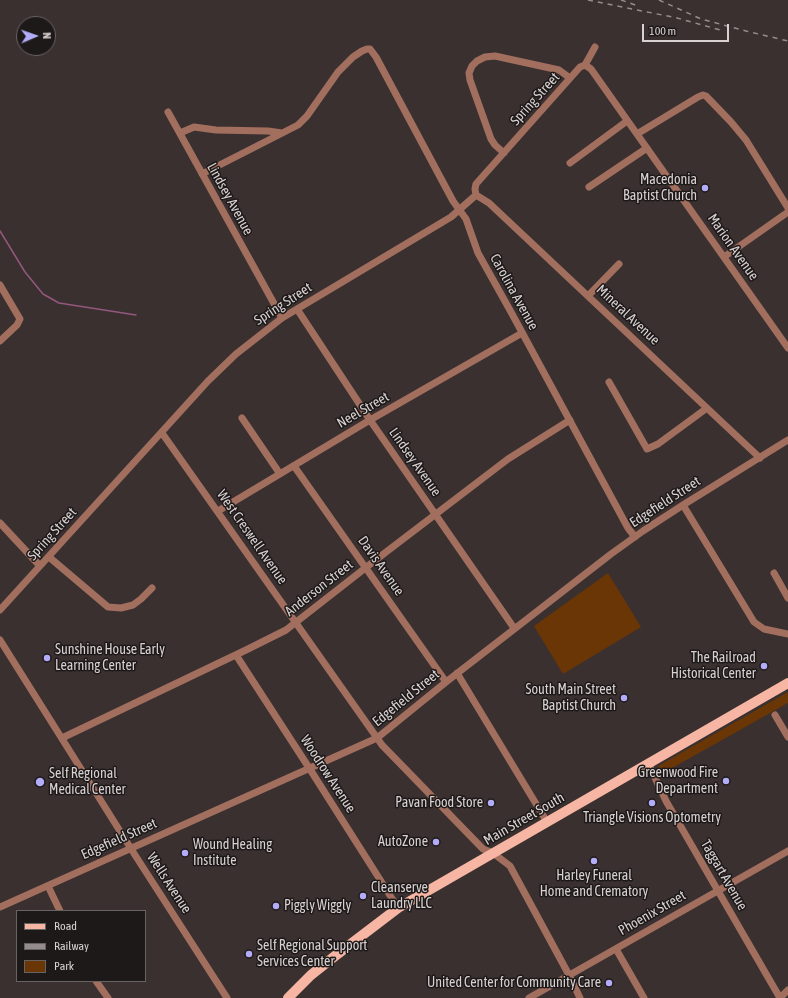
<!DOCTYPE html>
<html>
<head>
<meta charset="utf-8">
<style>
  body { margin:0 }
  #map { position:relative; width:788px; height:998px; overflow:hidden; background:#3a3030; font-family:"Asap Condensed",sans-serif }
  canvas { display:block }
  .legend { position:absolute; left:16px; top:910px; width:130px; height:72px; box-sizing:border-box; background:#1e1919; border:1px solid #686363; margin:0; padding:5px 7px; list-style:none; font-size:12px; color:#d8d1d1 }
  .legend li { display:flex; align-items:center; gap:8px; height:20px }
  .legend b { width:20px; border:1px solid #686363 }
  .north { position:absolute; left:16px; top:16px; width:40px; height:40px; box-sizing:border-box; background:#1e1919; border:1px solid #686363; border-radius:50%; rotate:88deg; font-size:11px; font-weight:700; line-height:16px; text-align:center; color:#d8d1d1 }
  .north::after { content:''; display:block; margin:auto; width:14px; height:18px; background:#b3adf9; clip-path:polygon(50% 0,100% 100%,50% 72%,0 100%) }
  .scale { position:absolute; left:642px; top:24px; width:87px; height:18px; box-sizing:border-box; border:2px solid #d8d1d1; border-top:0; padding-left:5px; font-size:12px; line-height:14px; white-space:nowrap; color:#d8d1d1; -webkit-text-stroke:3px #1e1919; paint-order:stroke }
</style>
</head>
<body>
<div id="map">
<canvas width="788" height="998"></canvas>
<ul class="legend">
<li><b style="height:5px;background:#f6b6a3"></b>Road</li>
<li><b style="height:5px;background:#958d8d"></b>Railway</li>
<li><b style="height:11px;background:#6a3606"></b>Park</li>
</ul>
<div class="north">N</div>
<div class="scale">100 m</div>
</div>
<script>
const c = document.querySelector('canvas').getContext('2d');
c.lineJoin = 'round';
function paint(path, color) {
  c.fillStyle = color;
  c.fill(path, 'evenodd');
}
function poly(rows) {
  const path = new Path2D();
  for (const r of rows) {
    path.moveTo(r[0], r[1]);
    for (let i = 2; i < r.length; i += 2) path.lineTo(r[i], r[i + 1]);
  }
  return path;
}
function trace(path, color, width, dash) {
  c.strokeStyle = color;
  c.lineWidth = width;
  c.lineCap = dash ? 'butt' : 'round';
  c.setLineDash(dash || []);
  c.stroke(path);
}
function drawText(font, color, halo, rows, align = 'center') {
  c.font = font + ' "Asap Condensed",sans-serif';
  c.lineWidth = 3;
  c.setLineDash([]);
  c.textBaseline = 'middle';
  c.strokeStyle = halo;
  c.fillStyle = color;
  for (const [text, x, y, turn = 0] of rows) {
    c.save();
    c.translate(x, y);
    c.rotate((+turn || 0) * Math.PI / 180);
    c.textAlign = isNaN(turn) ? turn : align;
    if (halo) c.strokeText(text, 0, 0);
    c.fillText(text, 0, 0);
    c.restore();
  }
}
paint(poly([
  [608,573,641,627,563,674,534,626],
  [788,692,788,703,665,772,661,772,659,770,658,766]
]), '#6a3606');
trace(poly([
  [0,231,25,272,43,294,59,303,136,315]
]), '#94577e', 1.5);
trace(poly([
  [585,65,591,69,788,348],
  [168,112,282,318],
  [180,133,194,127,216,130,268,131,282,133],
  [637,134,698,97,703,95,706,96,731,122,746,140,788,208],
  [504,153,495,145,491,139,470,80,469,73,472,66,477,61,485,57,495,56,559,70,570,78],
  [570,163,627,121],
  [202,174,298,125,307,116,338,72,353,57,362,51,367,49,370,49,376,57,453,201,466,219,478,253,511,312,628,528,635,537],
  [589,187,647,148],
  [476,195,489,203,760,458],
  [724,257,788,212],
  [0,285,20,319,17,325,0,341],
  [588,296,619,264],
  [297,309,370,420,514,628],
  [609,382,647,449,658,444,707,408],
  [242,418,280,474],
  [162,433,382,745,483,849,493,853,510,866,569,975,580,998],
  [294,466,446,682],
  [683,505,754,622,764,629,788,634],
  [218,511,370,420,522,333],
  [0,523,40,566],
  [49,557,108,607,121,608,133,605,141,599,152,588],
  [774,573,788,598],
  [0,610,208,381,236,354,282,318,451,217,476,195,475,189,476,184,580,67,585,65,595,47],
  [0,640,135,855,227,998],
  [236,655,313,774,398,908],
  [457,673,547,822],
  [775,715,788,737],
  [62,738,246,650,286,630,373,562,508,459,570,420],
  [648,763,666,801,780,998],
  [48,886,60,911],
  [0,907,377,738,446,682,611,554,643,531,683,505,788,440],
  [616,949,644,998],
  [96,981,108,998],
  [529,998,788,851],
  [780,998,788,990]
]), '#a26f5f', 7);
trace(poly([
  [288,998,311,975,335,956,398,908,788,683]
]), '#f6b6a3', 10);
trace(poly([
  [588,0,677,18,724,31],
  [621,0,638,6],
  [659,0,701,19,746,31,788,41]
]), '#958d8d', 1.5, [5, 5]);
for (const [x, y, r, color] of [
  [705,188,4,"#b3adf9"],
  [47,658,4,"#b3adf9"],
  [764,666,4,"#b3adf9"],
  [624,698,4,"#b3adf9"],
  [726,781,4,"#b3adf9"],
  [40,782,5,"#b3adf9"],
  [491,803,4,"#b3adf9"],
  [652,803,4,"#b3adf9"],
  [436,842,4,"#b3adf9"],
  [185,853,4,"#b3adf9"],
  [594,861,4,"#b3adf9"],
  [363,896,4,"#b3adf9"],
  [276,906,4,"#b3adf9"],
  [249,954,4,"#b3adf9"],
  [609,983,4,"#b3adf9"]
]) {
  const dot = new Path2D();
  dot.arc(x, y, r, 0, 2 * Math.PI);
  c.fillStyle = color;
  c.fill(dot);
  trace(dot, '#1e1919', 1.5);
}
drawText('14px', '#d8d1d1', '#1e1919', [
  ["Spring Street",535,99,-48],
  ["Lindsey Avenue",230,199,61],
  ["Marion Avenue",733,247,55],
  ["Carolina Avenue",514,292,61],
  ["Spring Street",283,304,-33],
  ["Mineral Avenue",628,315,43],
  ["Neel Street",363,410,-30],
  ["Lindsey Avenue",415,462,55],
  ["Edgefield Street",665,502,-33],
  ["Spring Street",52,534,-48],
  ["West Creswell Avenue",252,537,55],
  ["Davis Avenue",381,566,55],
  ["Anderson Street",319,588,-38],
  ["Edgefield Street",406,698,-39],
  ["Woodrow Avenue",328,774,57],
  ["Main Street South",524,819,-30],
  ["Edgefield Street",119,839,-24],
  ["Taggart Avenue",724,875,60],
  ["Wells Avenue",169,883,57],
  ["Phoenix Street",652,913,-30]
]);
drawText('14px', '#d8d1d1', '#1e1919', [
  ["Macedonia",697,180],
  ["Baptist Church",697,196],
  ["Sunshine House Early",55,650,"left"],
  ["Learning Center",55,666,"left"],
  ["The Railroad",756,658],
  ["Historical Center",756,674],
  ["South Main Street",616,690],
  ["Baptist Church",616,706],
  ["Greenwood Fire",718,773],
  ["Department",718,789],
  ["Self Regional",49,774,"left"],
  ["Medical Center",49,790,"left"],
  ["Pavan Food Store",483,803],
  ["Triangle Visions Optometry",652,818,"center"],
  ["AutoZone",428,842],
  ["Wound Healing",193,845,"left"],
  ["Institute",193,861,"left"],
  ["Harley Funeral",594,876,"center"],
  ["Home and Crematory",594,892,"center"],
  ["Cleanserve",371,888,"left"],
  ["Laundry LLC",371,904,"left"],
  ["Piggly Wiggly",284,906,"left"],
  ["Self Regional Support",257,946,"left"],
  ["Services Center",257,962,"left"],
  ["United Center for Community Care",601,983]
], 'right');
</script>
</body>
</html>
